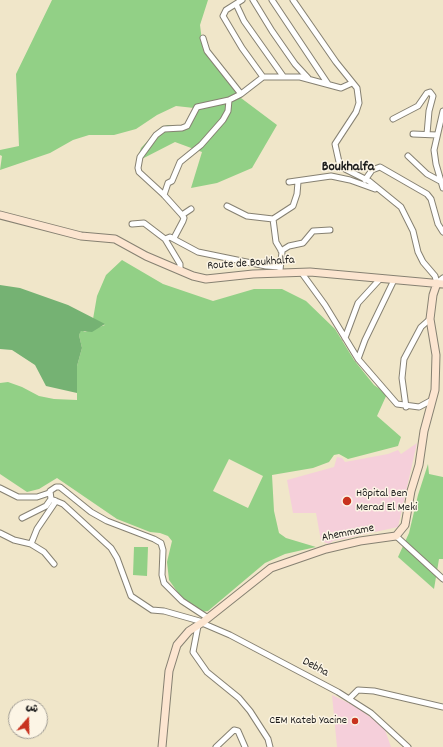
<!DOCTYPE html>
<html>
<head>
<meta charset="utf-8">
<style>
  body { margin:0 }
  #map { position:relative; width:443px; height:747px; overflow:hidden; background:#f0e6c9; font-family:Dekko,"Playpen Sans Arabic",sans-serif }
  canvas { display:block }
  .north { position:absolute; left:8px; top:699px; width:40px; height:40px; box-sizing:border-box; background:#fcf5e5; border:1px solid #a29e95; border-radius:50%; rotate:20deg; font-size:11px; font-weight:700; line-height:16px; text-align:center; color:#1c1c1c }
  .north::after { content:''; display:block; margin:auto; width:14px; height:18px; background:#c8321e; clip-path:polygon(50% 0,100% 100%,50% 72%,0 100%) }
</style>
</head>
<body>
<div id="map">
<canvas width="443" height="747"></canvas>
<div class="north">ش</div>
</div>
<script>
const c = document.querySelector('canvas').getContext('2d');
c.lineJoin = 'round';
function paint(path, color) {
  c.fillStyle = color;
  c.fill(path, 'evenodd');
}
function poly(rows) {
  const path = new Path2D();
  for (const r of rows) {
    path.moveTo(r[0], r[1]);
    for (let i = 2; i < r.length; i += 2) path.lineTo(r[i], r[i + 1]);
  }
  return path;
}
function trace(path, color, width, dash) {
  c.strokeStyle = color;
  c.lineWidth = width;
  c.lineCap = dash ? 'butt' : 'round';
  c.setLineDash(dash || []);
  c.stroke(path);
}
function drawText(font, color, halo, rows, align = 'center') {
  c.font = font + ' Dekko,sans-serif';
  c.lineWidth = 3;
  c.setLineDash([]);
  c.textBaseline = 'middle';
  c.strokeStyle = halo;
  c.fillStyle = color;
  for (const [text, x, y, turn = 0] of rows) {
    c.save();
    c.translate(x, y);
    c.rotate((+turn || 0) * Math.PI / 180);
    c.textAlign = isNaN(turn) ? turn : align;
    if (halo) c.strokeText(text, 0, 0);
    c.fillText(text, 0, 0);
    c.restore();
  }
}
paint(poly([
  [417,443,398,527,333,541,329,544,321,541,316,513,293,513,287,480,334,467,337,457,342,458,345,462,388,454,398,450,401,454],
  [332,695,355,706,384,727,391,747,337,747]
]), '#f5cfda');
paint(poly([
  [52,0,208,0,200,25,203,49,241,98,277,125,252,168,217,183,191,188,202,152,175,142,136,162,141,148,161,127,168,125,180,126,187,124,194,108,176,106,157,115,136,129,114,135,89,135,73,140,50,153,0,170,2,156,0,155,0,150,19,146,16,74],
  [122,260,163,284,213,301,254,289,282,289,306,301,335,329,354,360,374,385,387,394,377,416,401,437,398,446,348,459,339,454,334,455,329,462,313,468,272,475,274,511,279,533,286,538,316,547,285,554,265,563,208,611,201,612,181,597,169,580,167,562,172,541,168,536,160,533,150,532,117,519,57,478,39,489,27,492,0,474,0,383,8,382,22,387,39,396,54,399,77,400,77,366,82,348,79,335,81,330,85,332,105,325,93,319,97,296,106,275],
  [229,459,263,476,248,508,213,491],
  [428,464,429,474,443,477,443,559,439,559,434,589,398,557,409,533,418,495],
  [134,547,148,547,147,576,133,575]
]), '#92d086');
paint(poly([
  [0,285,20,288,68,305,105,324,92,332,81,331,79,335,82,348,77,366,77,393,46,386,35,365,12,350,0,349]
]), '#75b273');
const street = poly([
  [242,0,226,10,223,16,242,48,263,77],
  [253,0,272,31,295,64,308,78],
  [272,0,328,84],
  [293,0,336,62,357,88,359,103,356,112,335,144,339,162,345,169,369,181,401,207,413,231,418,252,423,262,435,276,437,283,443,278],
  [236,4,244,21,283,76],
  [203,38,207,51,241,94,263,77,300,77,341,88,352,83],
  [443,111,434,150,436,164,443,188],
  [393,119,418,106,427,93,430,92,433,96,429,111,427,134],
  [413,134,437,135],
  [408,156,427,174,440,181],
  [365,180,372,170,380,167,427,194,431,199,438,224,443,232],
  [289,182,331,176,350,180,375,189],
  [164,195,168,183,172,181,180,162,201,145,223,120,228,111,229,100],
  [227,206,247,216,273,219,293,206,297,194,298,182],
  [182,215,164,195,139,172,138,168,140,157,156,135,164,129,182,128,187,126,197,107,229,100,241,94],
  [273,219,276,242,282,252,280,270],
  [132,224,144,223,165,239],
  [174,238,183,221,184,218,182,215,191,209],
  [281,251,289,246,303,243,313,231,330,230],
  [180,270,180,264,165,239,170,237,198,252,266,266,280,267],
  [301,272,325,305,358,359,397,404,419,407,432,400],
  [345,338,358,303,380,279],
  [358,359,365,340,394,280],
  [406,407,402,378,404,359,421,327,430,319],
  [0,488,18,497,37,497,49,493],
  [22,518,46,506,51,499],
  [0,533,14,540,31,544,37,529,56,501],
  [396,536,443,579],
  [31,544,44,552,54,564],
  [203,622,164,611,152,610,131,596,117,558,111,548,63,504,51,499,50,491,56,487,60,487,91,512,107,521,154,539,161,543,163,550,162,575,164,583,182,601,208,618],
  [202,623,230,635,338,692,371,713,408,747],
  [198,626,193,652,207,672,239,698,250,711,268,739,270,747],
  [349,699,358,690,374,691,443,707],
  [216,747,234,730,238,731,245,747]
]);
const secondary = poly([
  [0,215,81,236,115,239,146,256,193,276,206,279,253,274,310,272,443,284],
  [162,747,169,671,177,645,189,631,203,622,271,568,326,549,360,541,396,536,405,525,411,491,419,465,424,431,435,390,436,355,430,319,433,295,437,283]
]);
trace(street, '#868172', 7);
trace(secondary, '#868172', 9);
trace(street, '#fff', 5);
trace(secondary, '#fce5d0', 7);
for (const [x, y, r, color] of [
  [347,501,5,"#c8321e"],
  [355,721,4,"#c8321e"]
]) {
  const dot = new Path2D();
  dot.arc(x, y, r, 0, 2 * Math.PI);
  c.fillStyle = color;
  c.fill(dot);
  trace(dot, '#fcf5e5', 1.5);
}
drawText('12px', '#1c1c1c', '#fcf5e5', [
  ["Route de Boukhalfa",251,264,-4],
  ["Ahemmame",348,534,-11],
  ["Debha",315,668,28]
]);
drawText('12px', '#1c1c1c', '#fcf5e5', [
  ["Hôpital Ben",356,494],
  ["Merad El Meki",356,508],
  ["CEM Kateb Yacine",347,721,"right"]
], 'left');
drawText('bold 14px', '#1c1c1c', '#fcf5e5', [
  ["Boukhalfa",348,168]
]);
</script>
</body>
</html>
